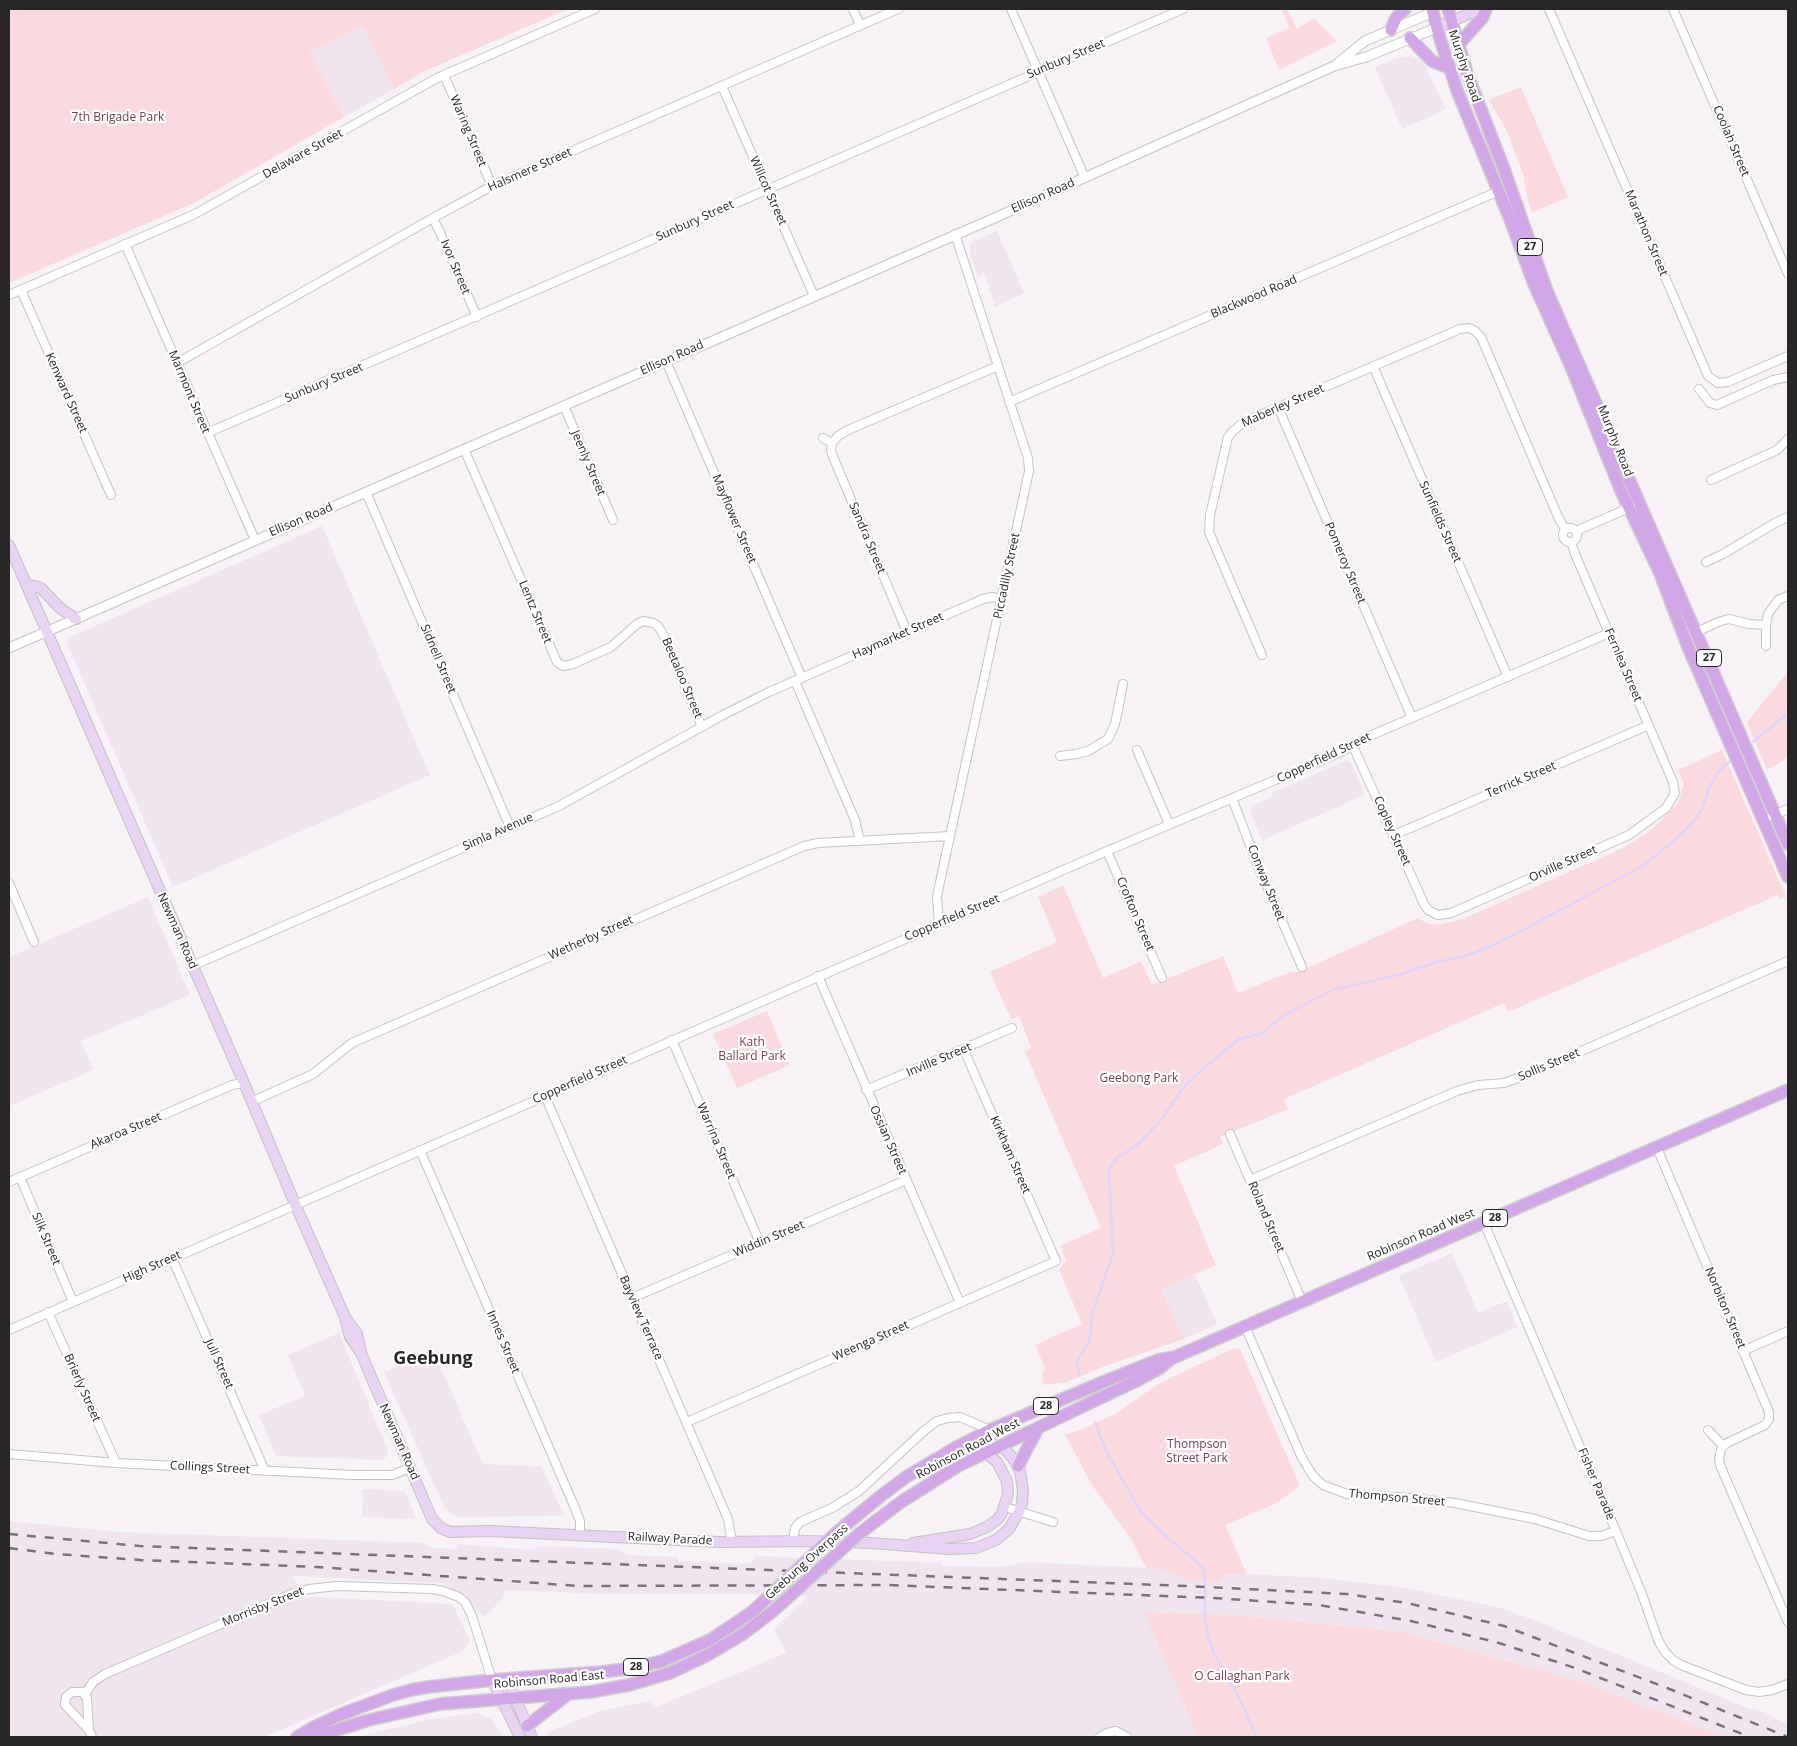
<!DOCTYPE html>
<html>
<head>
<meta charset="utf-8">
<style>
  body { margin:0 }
  #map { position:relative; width:1797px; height:1746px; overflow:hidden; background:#f7f2f6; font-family:"Open Sans",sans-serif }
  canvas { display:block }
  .frame { position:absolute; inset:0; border:10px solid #282627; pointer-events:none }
</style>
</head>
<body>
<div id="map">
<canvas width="1797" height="1746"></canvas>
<div class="frame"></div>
</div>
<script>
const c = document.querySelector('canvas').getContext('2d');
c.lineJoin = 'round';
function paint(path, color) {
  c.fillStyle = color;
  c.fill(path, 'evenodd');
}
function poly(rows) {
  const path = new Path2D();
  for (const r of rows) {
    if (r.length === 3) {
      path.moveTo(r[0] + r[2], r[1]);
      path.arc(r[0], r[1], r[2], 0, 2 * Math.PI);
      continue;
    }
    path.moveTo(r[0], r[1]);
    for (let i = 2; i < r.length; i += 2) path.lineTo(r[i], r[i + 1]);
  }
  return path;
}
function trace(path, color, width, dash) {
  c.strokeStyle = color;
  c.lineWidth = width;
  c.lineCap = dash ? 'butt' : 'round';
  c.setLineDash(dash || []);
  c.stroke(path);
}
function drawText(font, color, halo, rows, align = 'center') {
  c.font = font + ' "Open Sans",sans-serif';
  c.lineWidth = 4.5;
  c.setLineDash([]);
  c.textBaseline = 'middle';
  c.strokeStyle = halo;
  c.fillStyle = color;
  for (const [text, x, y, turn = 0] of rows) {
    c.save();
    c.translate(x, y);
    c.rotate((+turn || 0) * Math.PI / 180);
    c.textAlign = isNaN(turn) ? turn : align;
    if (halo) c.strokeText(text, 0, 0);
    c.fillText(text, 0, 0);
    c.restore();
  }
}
paint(poly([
  [363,26,394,89,344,117,310,52],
  [1411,56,1421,60,1424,64,1446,109,1402,129,1375,67,1397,58],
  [997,231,1024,293,993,308,994,303,984,272,978,278,970,253,970,247,972,242],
  [322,526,430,775,173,887,67,643,68,638],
  [1347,760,1352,765,1365,795,1262,840,1250,812,1253,805,1273,797,1272,793],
  [148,897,190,995,81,1041,93,1070,9,1106,9,957],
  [1452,1253,1478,1313,1507,1301,1517,1327,1436,1362,1399,1276],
  [1195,1274,1217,1324,1184,1339,1161,1289],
  [339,1333,387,1448,388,1455,382,1460,276,1456,259,1415,305,1396,288,1355],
  [433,1350,483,1464,542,1467,564,1516,459,1517,450,1513,444,1507,384,1372],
  [363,1489,405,1491,416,1519,362,1517],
  [9,1521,118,1532,425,1543,433,1548,457,1549,457,1544,533,1550,538,1546,616,1549,628,1555,677,1557,679,1561,744,1564,751,1563,756,1556,942,1563,942,1566,1001,1567,1025,1562,1146,1568,1164,1569,1190,1581,1221,1581,1222,1574,1247,1574,1322,1578,1406,1588,1500,1608,1534,1620,1750,1709,1753,1708,1764,1712,1774,1718,1788,1724,1788,1737,1724,1737,1580,1681,1402,1632,1233,1615,1145,1612,1198,1737,548,1737,546,1733,600,1711,650,1701,654,1708,786,1653,774,1629,808,1596,752,1594,607,1594,504,1590,503,1598,485,1617,473,1607,464,1596,442,1583,293,1576,303,1599,315,1597,451,1604,454,1607,468,1636,469,1643,466,1648,461,1652,264,1737,9,1737],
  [476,1713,490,1718,504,1737,357,1737,427,1720]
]), '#f0e4ee');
paint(poly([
  [9,9,568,9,425,71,394,89,363,26,310,52,344,117,194,203,9,283],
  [1282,9,1287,9,1297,29,1314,18,1337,41,1279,70,1266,38,1289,28],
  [1521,87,1568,197,1532,213,1527,198,1523,174,1507,131,1489,100],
  [1788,672,1788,755,1783,761,1767,770,1747,722],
  [1722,750,1786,897,1780,899,1778,895,1508,1012,1504,1003,1284,1099,1288,1109,1220,1137,1223,1144,1174,1166,1216,1265,1161,1289,1184,1339,1105,1366,1067,1382,1044,1385,1042,1373,1045,1368,1035,1345,1082,1324,1059,1270,1066,1260,1060,1246,1101,1228,1025,1052,1031,1047,1019,1016,1011,1019,990,972,1057,942,1038,897,1063,885,1103,978,1141,961,1152,985,1223,956,1238,993,1290,972,1298,972,1418,918,1428,924,1442,924,1463,919,1625,847,1650,831,1678,803,1684,783,1678,770],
  [767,1011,790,1065,737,1088,713,1034],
  [1234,1348,1240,1349,1300,1486,1275,1504,1225,1525,1247,1574,1222,1574,1222,1581,1190,1581,1164,1569,1146,1568,1131,1539,1092,1485,1065,1435,1083,1429,1117,1413,1158,1384],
  [1144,1612,1233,1615,1402,1632,1580,1681,1724,1737,1198,1737]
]), '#fbdadf');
trace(poly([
  [1753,742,1788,713],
  [1079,1376,1077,1362,1080,1356,1089,1343,1093,1311,1113,1254,1109,1170,1117,1158,1136,1146,1146,1136,1160,1121,1184,1087,1196,1075,1239,1039,1263,1033,1281,1017,1333,990,1398,975,1433,963,1465,956,1491,946,1523,930,1644,865,1676,839,1692,824,1702,810,1709,788,1717,773,1730,761],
  [1095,1422,1108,1455,1142,1513,1167,1537,1203,1567,1205,1578,1205,1619,1209,1640,1214,1653,1241,1702,1257,1737]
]), '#ddd5fb', 2.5);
const minor = poly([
  [853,9,860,25],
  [1011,9,1085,178],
  [1549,9,1708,376,1718,383,1728,382,1788,356],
  [1673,9,1788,274],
  [444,75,492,186],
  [722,86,814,296],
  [433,218,442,237,477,317],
  [125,244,255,540],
  [21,290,111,495],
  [9,295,195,214,437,78,595,9],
  [666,361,802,678],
  [177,363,433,218,492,186,898,9],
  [1373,366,1508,677],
  [1699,389,1710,403,1717,405,1773,380,1788,377],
  [1009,402,1499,191],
  [564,406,613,520],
  [1278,407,1412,718],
  [207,433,1183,9],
  [823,438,832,443],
  [464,449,557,662,563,666,573,664,611,647,637,624,643,621,653,623,658,626,664,636,702,727],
  [1711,480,1777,450,1788,439],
  [366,492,510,827],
  [1570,535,7],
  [1576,531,1631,507],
  [1706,562,1723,554,1775,523,1788,517],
  [907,632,834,459,831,451,832,443,838,436,848,430,998,366],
  [1697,632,1718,622,1729,619,1749,624,1766,625],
  [1766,646,1766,625,1768,614,1778,600,1788,596],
  [1262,655,1209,532,1210,515,1228,437,1232,432,1244,422,1453,332,1460,329,1469,328,1475,331,1481,337,1559,519,1565,529],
  [795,681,855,820,860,841],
  [1353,746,1424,904,1428,910,1438,915,1451,913,1629,835,1666,808,1675,793,1673,782,1575,554,1571,542],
  [1137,750,1169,824],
  [1060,756,1076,754,1088,751,1108,739,1115,724,1123,684],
  [1232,798,1258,866,1302,967],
  [1772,816,1788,809],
  [1394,835,1649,725],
  [1107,851,1162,978],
  [9,883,34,942],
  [939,924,937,896,1029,471,1028,458,955,234],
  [192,966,559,806,723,715,769,692,983,599,992,597,1002,599],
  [818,976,960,1303],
  [672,1040,760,1243],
  [866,1090,1012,1028],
  [545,1096,728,1519,732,1542],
  [251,1102,313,1074,352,1043,804,846,818,843,950,836],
  [1230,1134,1302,1301],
  [1657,1148,1769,1412,1769,1419,1765,1425,1727,1443,1721,1449,1719,1458,1720,1465,1788,1622],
  [420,1150,575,1508,580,1521,580,1535],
  [20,1177,73,1302],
  [1250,1180,1457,1091,1478,1085,1504,1083,1524,1076,1788,961],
  [9,1182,232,1085,244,1083],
  [1484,1223,1616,1531,1642,1594,1658,1640,1665,1652,1673,1660,1681,1665,1746,1690,1759,1692,1772,1690,1788,1684],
  [172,1258,265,1471],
  [632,1298,906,1180],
  [48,1312,116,1463],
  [1245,1326,1301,1456,1313,1476,1323,1485,1347,1494,1410,1498,1455,1503,1535,1519,1589,1536,1601,1536,1616,1531],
  [9,1330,1107,851,1337,754,1372,735,1609,633],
  [1743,1351,1788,1331],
  [687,1422,1056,1261,964,1050],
  [1708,1430,1723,1446],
  [9,1454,116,1463,353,1475,392,1475,410,1468],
  [1005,1507,1053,1522],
  [793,1541,795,1528,800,1522,832,1508,859,1491,925,1430,937,1421,948,1418,960,1417,990,1430],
  [85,1694,93,1682,105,1674,291,1594,309,1589,337,1586,432,1589,443,1591,459,1597,465,1602,472,1616,492,1680],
  [89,1730,87,1698,82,1692,72,1692,66,1697,65,1705,89,1730,92,1737],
  [1100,1737,1107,1733,1116,1731,1127,1737]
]);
const tertiary = poly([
  [1338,63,1365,41,1433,12],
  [9,648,999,216,1334,66,1366,57,1436,28]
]);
const secondary = poly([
  [1436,28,1480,9],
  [9,545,244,1083,295,1204,345,1317,357,1334,361,1352],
  [26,584,41,588,60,608,76,619],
  [345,1317,350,1337,361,1353,432,1519,441,1528,450,1532,490,1531,719,1542,808,1541,871,1543,950,1549,976,1548,996,1540,1009,1529,1019,1512,1022,1504,1023,1490,1020,1471,1014,1460,1006,1450,994,1444,981,1443,969,1441],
  [913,1543,970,1534,987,1527,998,1519,1002,1513,1008,1494,1007,1481,997,1462,986,1453],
  [507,1679,532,1737],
  [492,1680,520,1737]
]);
const primary = poly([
  [1432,9,1441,42,1458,93,1510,219,1534,284,1572,369,1621,491,1659,571,1688,647,1788,877],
  [1448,9,1468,76,1504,169,1547,291,1788,844],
  [1391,30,1396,18,1405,9],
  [1410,38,1432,61,1449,68],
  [1458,45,1483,17,1486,9],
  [1018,1466,1038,1428],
  [837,1532,882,1495,906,1477,955,1448,990,1430,1103,1382,1158,1360,1175,1357,1788,1090],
  [860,1533,901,1502,958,1466,1136,1381,1160,1368,1171,1359],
  [527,1726,568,1694],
  [297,1737,314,1727,342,1714,393,1695,411,1690,428,1687,492,1680,602,1672,633,1668,662,1661,710,1640,752,1612],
  [314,1737,369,1720,440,1704,590,1692,629,1685,670,1673,706,1656,743,1634,772,1612]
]);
trace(minor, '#c6c2c5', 10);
trace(tertiary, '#c6c2c5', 11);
trace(secondary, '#c6c2c5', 12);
trace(primary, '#d0cfcf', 14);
trace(minor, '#fff', 8);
trace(tertiary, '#fff', 9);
trace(secondary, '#e8d3f3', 10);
trace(primary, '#d2a7e8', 11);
trace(poly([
  [9,1534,140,1546,1186,1586,1347,1594,1407,1603,1504,1626,1667,1688,1788,1737],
  [9,1548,56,1554,140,1560,317,1567,579,1586,887,1585,1214,1598,1319,1605,1411,1621,1499,1643,1575,1668,1750,1737]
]), '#777476', 2.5, [9, 9]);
const primaryBridge = poly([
  [752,1612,837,1532],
  [772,1612,860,1533]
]);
trace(primaryBridge, '#d0cfcf', 14, []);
trace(primaryBridge, '#d2a7e8', 11);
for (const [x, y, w] of [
  [1530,247,25],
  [1709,658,25],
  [1495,1218,25],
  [1046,1406,25],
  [636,1667,25]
]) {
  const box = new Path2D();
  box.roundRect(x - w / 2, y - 8.5, w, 17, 4);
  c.fillStyle = '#fff';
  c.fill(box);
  trace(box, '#282627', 1);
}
drawText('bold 11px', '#282627', null, [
  ["27",1530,247],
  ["27",1709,658],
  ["28",1495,1218],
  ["28",1046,1406],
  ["28",636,1667]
]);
drawText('12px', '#282627', '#fff', [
  ["Sunbury Street",1066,59,-23],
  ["Murphy Road",1464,66,71],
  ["Waring Street",468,131,67],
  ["Coolah Street",1731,141,67],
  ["Delaware Street",303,154,-29],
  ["Halsmere Street",530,170,-24],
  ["Willcot Street",768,191,66],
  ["Ellison Road",1043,196,-24],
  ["Sunbury Street",695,221,-24],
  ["Marathon Street",1646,233,67],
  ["Ivor Street",455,267,67],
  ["Blackwood Road",1254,297,-23],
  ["Ellison Road",672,358,-24],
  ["Sunbury Street",324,383,-23],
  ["Marmont Street",189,392,67],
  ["Kenward Street",66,393,66],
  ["Maberley Street",1283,406,-24],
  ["Murphy Road",1615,441,68],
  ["Jeenly Street",588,463,67],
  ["Mayflower Street",734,519,67],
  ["Ellison Road",301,520,-23],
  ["Sunfields Street",1440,522,66],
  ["Sandra Street",867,538,67],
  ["Pomeroy Street",1345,563,67],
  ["Piccadilly Street",1007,576,-78],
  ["Lentz Street",535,612,67],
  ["Haymarket Street",898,636,-24],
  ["Sidnell Street",438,659,67],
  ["Fernlea Street",1623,665,67],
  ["Beetaloo Street",682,678,67],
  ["Copperfield Street",1324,758,-25],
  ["Terrick Street",1521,780,-23],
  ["Copley Street",1392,831,66],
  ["Simla Avenue",498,832,-24],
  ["Orville Street",1563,864,-24],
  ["Conway Street",1266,883,68],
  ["Crofton Street",1135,914,67],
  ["Copperfield Street",952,918,-23],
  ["Newman Road",177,931,66],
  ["Wetherby Street",591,938,-24],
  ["Inville Street",939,1060,-23],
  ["Sollis Street",1549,1065,-23],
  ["Copperfield Street",580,1080,-24],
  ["Akaroa Street",126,1131,-23],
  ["Ossian Street",888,1140,66],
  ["Warrina Street",716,1141,67],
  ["Kirkham Street",1010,1155,66],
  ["Roland Street",1266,1217,67],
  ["Robinson Road West",1421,1235,-23],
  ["Silk Street",46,1239,67],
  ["Widdin Street",769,1239,-23],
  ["High Street",152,1267,-24],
  ["Norbiton Street",1725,1308,67],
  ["Bayview Terrace",641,1318,66],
  ["Weenga Street",871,1341,-24],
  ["Innes Street",503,1342,67],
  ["Jull Street",219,1364,66],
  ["Brierly Street",82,1388,66],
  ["Newman Road",399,1442,66],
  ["Robinson Road West",968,1449,-28],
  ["Collings Street",210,1468,3],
  ["Fisher Parade",1596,1484,67],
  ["Thompson Street",1397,1498,5],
  ["Railway Parade",670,1539,3],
  ["Geebung Overpass",807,1562,-42],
  ["Morrisby Street",263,1607,-22],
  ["Robinson Road East",549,1680,-5]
]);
drawText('12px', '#7c414d', '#fff', [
  ["7th Brigade Park",118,118],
  ["Kath",752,1043],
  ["Ballard Park",752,1057],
  ["Geebong Park",1139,1079],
  ["Thompson",1197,1445],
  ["Street Park",1197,1459],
  ["O Callaghan Park",1242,1677]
]);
drawText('bold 18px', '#282627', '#fff', [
  ["Geebung",433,1359]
]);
</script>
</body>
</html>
